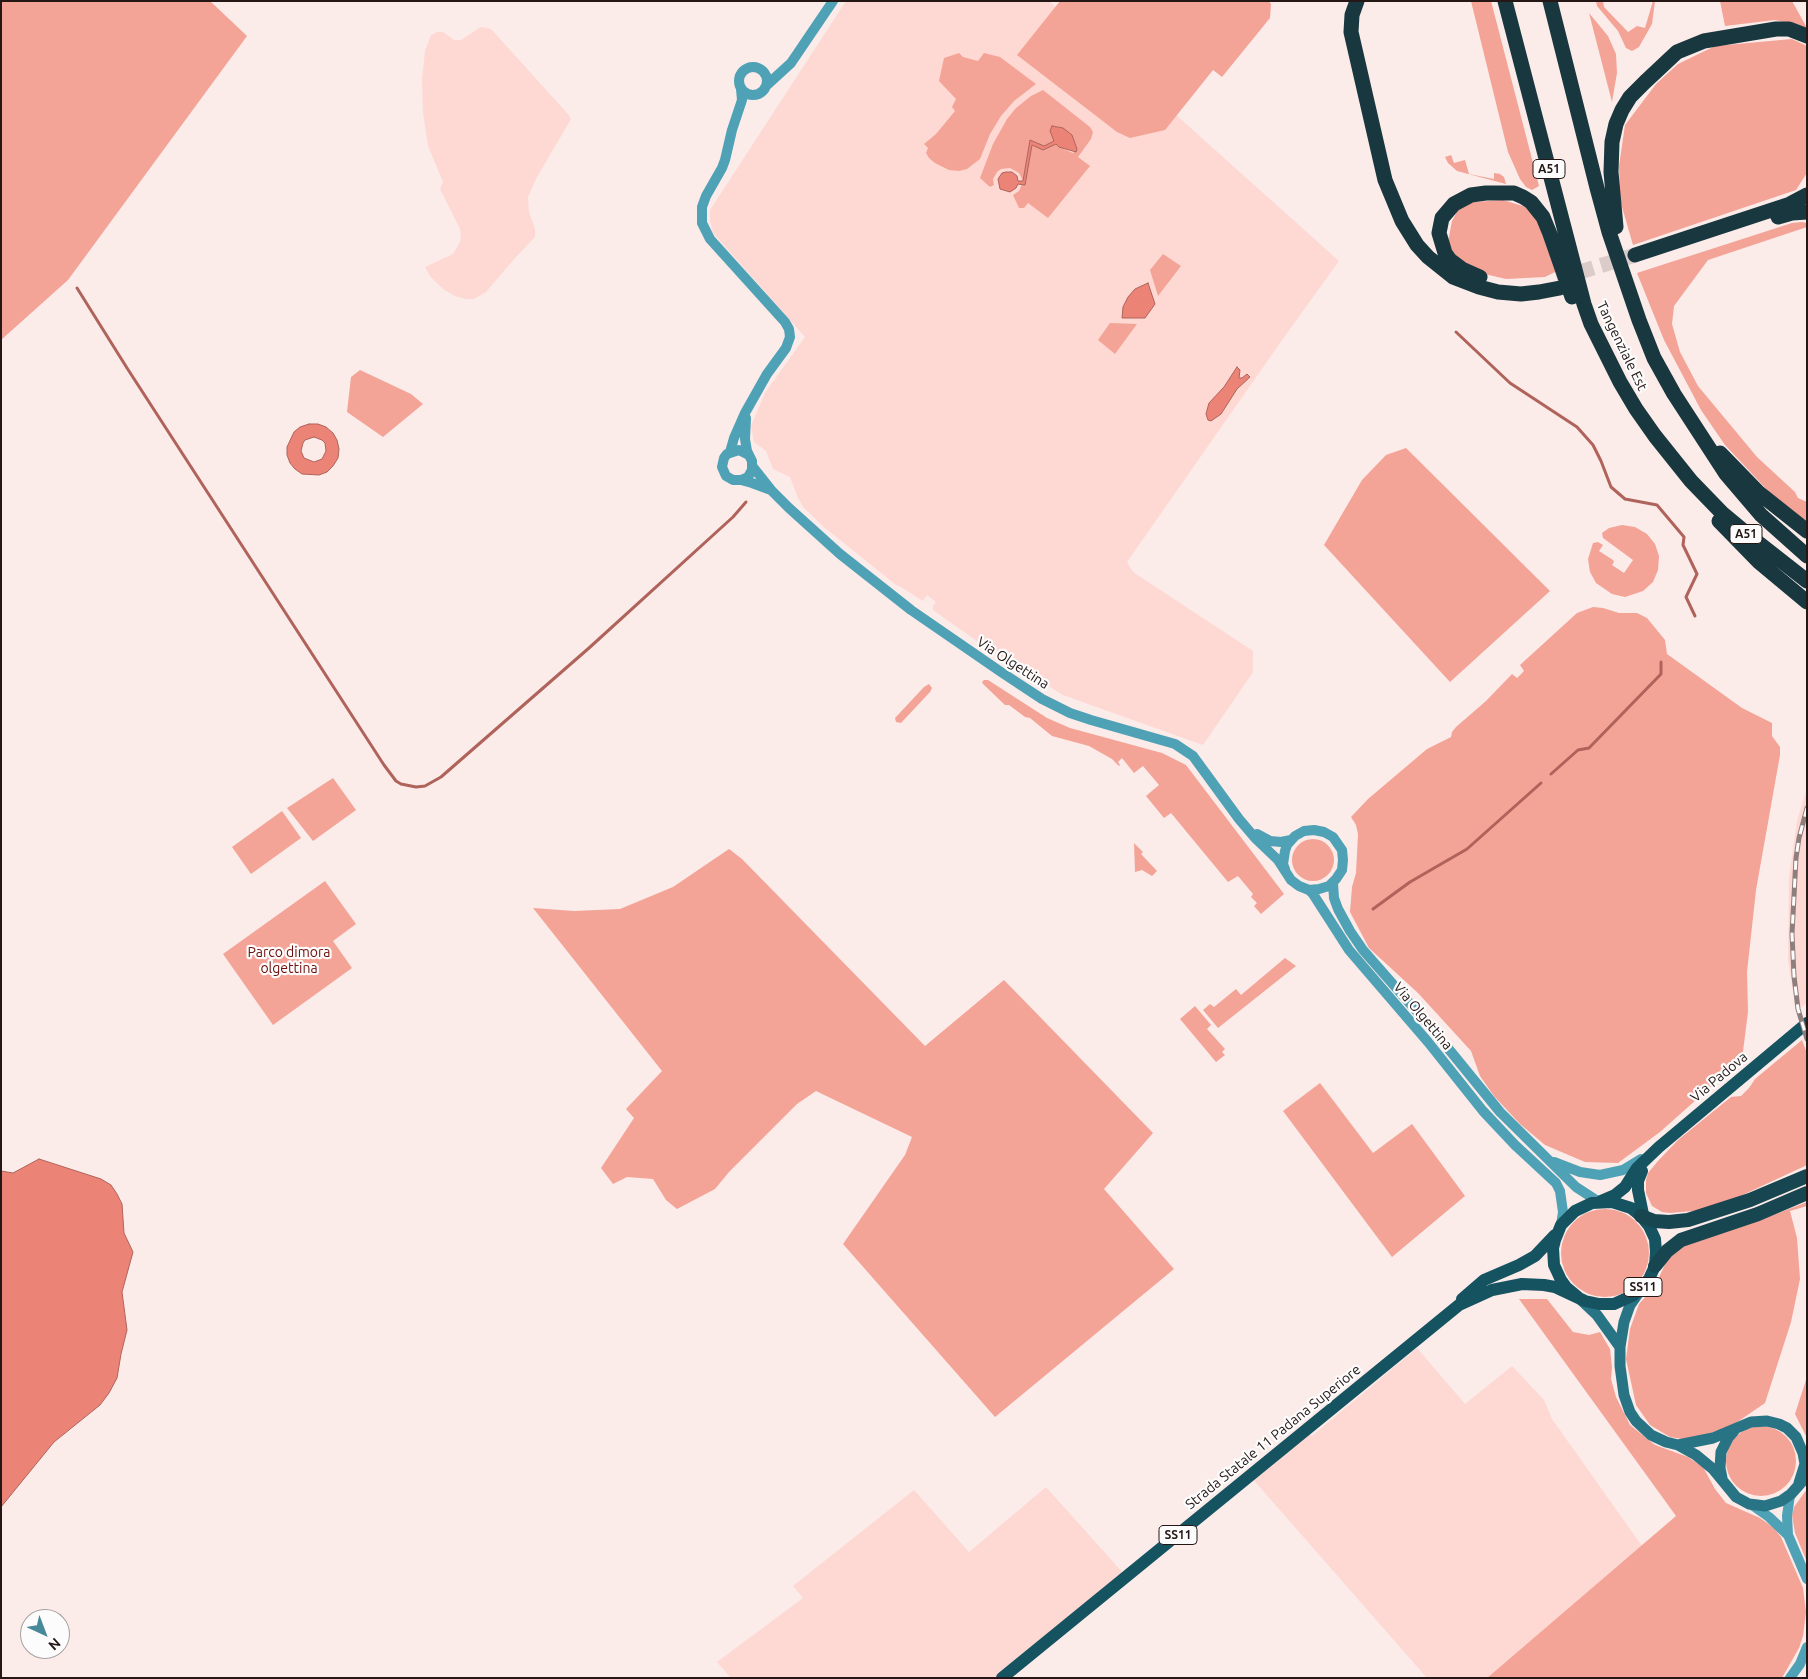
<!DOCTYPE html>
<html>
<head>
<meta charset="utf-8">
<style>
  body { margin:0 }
  #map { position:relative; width:1808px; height:1679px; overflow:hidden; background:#fbebe9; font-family:Ubuntu,sans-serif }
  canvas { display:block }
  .frame { position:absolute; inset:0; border:2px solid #241715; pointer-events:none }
  .north { position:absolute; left:20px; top:1609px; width:50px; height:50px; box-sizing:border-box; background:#fcfcfc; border:1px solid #a6a0a0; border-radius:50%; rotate:137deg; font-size:14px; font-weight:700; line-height:20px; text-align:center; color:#241715 }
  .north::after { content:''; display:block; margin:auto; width:18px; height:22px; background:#468999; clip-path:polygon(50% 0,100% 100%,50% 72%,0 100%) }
</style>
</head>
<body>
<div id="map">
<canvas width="1808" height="1679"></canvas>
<div class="frame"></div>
<div class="north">N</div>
</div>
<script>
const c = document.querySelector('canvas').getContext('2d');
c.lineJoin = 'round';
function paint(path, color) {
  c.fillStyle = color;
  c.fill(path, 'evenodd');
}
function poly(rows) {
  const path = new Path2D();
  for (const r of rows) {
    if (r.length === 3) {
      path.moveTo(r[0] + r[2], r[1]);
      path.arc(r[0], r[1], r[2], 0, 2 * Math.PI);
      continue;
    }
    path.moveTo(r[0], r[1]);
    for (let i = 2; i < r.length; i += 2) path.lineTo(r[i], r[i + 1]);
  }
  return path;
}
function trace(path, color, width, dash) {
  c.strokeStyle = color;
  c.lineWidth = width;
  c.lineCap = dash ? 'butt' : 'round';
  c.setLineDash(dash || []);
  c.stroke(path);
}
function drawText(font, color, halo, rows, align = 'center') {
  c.font = font + ' Ubuntu,sans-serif';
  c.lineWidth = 4.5;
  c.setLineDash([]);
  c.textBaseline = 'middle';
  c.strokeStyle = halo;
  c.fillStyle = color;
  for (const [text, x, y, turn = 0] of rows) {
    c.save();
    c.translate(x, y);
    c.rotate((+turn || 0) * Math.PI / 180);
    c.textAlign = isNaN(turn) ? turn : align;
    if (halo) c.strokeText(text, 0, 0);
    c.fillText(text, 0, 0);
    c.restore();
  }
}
paint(poly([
  [846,1,1049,1,1339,261,1287,333,1127,562,1133,572,1253,651,1253,672,1203,745,1063,695,1013,664,1013,660,1010,657,1005,661,933,610,933,606,936,602,927,595,923,601,901,587,896,585,824,527,804,508,798,498,790,477,773,469,766,451,754,442,751,426,765,393,805,337,713,233,710,221,710,210],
  [481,27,491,29,568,114,571,119,536,179,528,197,529,212,535,229,535,237,515,258,486,292,474,299,465,299,455,296,443,289,430,276,425,267,453,254,460,242,461,235,460,229,440,189,443,182,428,146,423,112,422,79,425,51,431,35,437,32,443,32,454,40,461,40],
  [1807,788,1807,1003,1796,1011,1788,960,1789,877,1797,821],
  [1417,1348,1465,1404,1512,1366,1544,1400,1552,1419,1642,1546,1487,1678,1427,1678,1250,1476,1306,1430,1312,1436],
  [1046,1487,1124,1574,997,1678,731,1678,717,1662,803,1598,793,1586,914,1490,969,1552]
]), '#fed9d3');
paint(poly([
  [1,1,210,1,247,36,68,280,1,340],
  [1060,1,1269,1,1271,4,1270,18,1222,77,1213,70,1165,130,1130,138,1117,132,1017,55],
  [1471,1,1491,1,1539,186,1532,190,1526,187,1520,179,1508,152],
  [1596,1,1603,1,1604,7,1628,32,1637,26,1645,28,1653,1,1655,1,1652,24,1639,47,1632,51,1626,48,1618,31,1597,6],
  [1720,1,1792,1,1807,28,1775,20,1725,26],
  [1589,13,1608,36,1616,54,1617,73,1612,102],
  [1792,39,1807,46,1807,173,1796,190,1633,245,1620,200,1619,166,1625,125,1656,84,1678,64,1715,46],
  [959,53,963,57,978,61,984,53,1000,57,1036,84,1014,101,1001,116,990,134,980,159,967,169,959,171,949,170,935,163,929,158,926,153,928,148,924,144,936,134,955,111,952,107,956,99,939,81,944,58],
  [1043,90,1090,127,1093,132,1091,139,1078,157,1090,166,1048,218,1028,203,1024,208,1019,208,1013,195,1019,191,1022,184,1025,185,1032,145,1043,150,1056,143,1059,147,1073,153,1077,149,1072,135,1054,141,1044,146,1030,141,1023,181,1019,173,1010,168,1001,169,997,172,993,179,994,185,990,187,980,178,993,144,1007,119,1016,108,1031,96],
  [1451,155,1454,163,1465,160,1469,174,1494,179,1494,173,1500,174,1504,177,1506,184,1457,171,1448,163,1445,157],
  [1503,200,1526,207,1535,214,1557,271,1545,277,1506,279,1476,272,1453,253,1448,242,1452,221,1458,210,1473,202],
  [1802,222,1807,223,1807,227,1708,260,1674,306,1672,324,1680,352,1698,386,1757,457,1795,492,1798,498,1807,502,1807,525,1786,510,1725,445,1701,410,1664,340,1637,273,1792,223],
  [1163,254,1181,266,1158,296,1150,270],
  [1110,323,1137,324,1115,354,1098,340],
  [360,370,411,394,423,404,383,437,347,412,351,377],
  [1406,448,1550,591,1450,682,1324,545,1362,480,1386,455],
  [1622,525,1635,527,1647,534,1655,544,1659,556,1658,570,1653,582,1643,591,1625,597,1612,594,1596,583,1590,572,1588,559,1593,543,1598,542,1603,545,1599,551,1613,560,1614,562,1612,565,1624,573,1633,560,1603,538,1602,533,1609,528],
  [1593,607,1603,608,1619,613,1637,613,1647,618,1665,640,1667,654,1742,708,1772,723,1772,736,1780,747,1780,755,1756,890,1747,972,1748,1012,1742,1059,1660,1132,1618,1163,1585,1162,1545,1145,1520,1124,1494,1096,1480,1076,1471,1051,1418,993,1369,948,1350,912,1352,887,1356,873,1358,834,1356,825,1351,817,1368,799,1427,749,1451,737,1452,732,1456,727,1486,701,1512,674,1517,678,1524,671,1520,665,1577,613],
  [984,680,988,680,1047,718,1070,728,1162,753,1186,765,1284,894,1261,914,1254,906,1257,903,1251,897,1253,894,1238,876,1228,882,1171,813,1164,818,1146,796,1159,785,1143,766,1134,773,1122,758,1118,762,1120,765,1119,766,1112,759,1089,746,1052,736,1030,718,1025,717,1009,705,1005,705,983,684,982,682],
  [929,684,932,688,930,692,901,723,896,722,895,718,924,687],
  [333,778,356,810,313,841,287,808],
  [282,811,301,838,251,874,232,847],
  [1313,860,21],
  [1134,843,1143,852,1141,854,1157,871,1152,876,1142,870,1135,872],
  [729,849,742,859,925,1046,1004,980,1153,1133,1104,1189,1174,1269,995,1417,843,1244,905,1155,912,1137,816,1091,797,1104,729,1172,715,1189,677,1209,666,1200,653,1179,627,1177,613,1184,601,1168,634,1118,626,1109,662,1071,533,908,574,911,620,909,673,887],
  [325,881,356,924,333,941,352,968,273,1025,223,954],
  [1285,958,1296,966,1218,1028,1203,1010,1210,1004,1214,1007,1236,989,1241,995],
  [1195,1006,1211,1025,1207,1029,1225,1049,1222,1052,1225,1055,1216,1062,1180,1019],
  [1802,1040,1807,1053,1807,1165,1734,1199,1704,1210,1670,1213,1662,1212,1652,1206,1646,1193,1646,1180,1648,1173,1658,1161,1678,1140,1731,1097,1741,1096,1749,1088,1755,1079],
  [1320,1083,1373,1153,1412,1124,1465,1196,1392,1257,1283,1111],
  [1807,1202,1807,1206,1790,1211,1797,1238,1800,1279,1791,1322,1765,1403,1730,1427,1688,1440,1670,1437,1650,1425,1636,1405,1626,1359,1630,1329,1639,1304,1655,1286,1667,1260,1685,1244,1768,1217],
  [1605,1253,44],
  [1519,1299,1547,1299,1573,1332,1589,1335,1600,1332,1610,1349,1612,1367,1611,1379,1616,1397,1630,1425,1655,1445,1688,1457,1703,1467,1715,1489,1726,1503,1760,1518,1774,1528,1781,1537,1803,1588,1806,1612,1803,1636,1799,1648,1782,1678,1487,1678,1676,1516],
  [1807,1377,1807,1438,1795,1414],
  [1761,1461,35],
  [1807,1489,1807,1562,1795,1533,1792,1515,1794,1507]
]), '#f4a397');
const water = poly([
  [1052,126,1063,128,1072,135,1077,149,1076,152,1059,147,1056,144,1043,150,1032,145,1025,185,1018,184,1016,188,1010,192,1000,189,998,179,1002,173,1006,172,1012,172,1017,176,1018,181,1023,181,1030,140,1044,146,1054,141,1050,131,1052,126],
  [1148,283,1155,304,1145,318,1122,318,1123,307,1128,297,1135,289,1148,283],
  [1237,367,1240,370,1239,378,1242,378,1247,374,1250,377,1237,389,1221,414,1211,421,1208,420,1206,414,1209,403,1224,387,1237,367],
  [309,424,318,424,326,427,333,433,337,440,339,449,338,458,333,466,327,472,319,475,302,474,295,469,290,463,287,455,287,447,294,432,300,427,309,424],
  [314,437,322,440,325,443,326,451,322,459,314,462,304,458,301,451,303,443,305,440,314,437],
  [39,1159,101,1179,111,1185,117,1194,122,1204,124,1233,133,1252,122,1292,127,1330,121,1354,117,1378,109,1393,100,1405,54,1442,1,1507,1,1171,13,1173,39,1159]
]);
paint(water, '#eb8477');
trace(water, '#af635a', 1);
trace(poly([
  [77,288,127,368,384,765,396,781,401,784,416,787,425,786,441,777,589,648,733,517,746,502],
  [1456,332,1510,383,1577,427,1593,445,1601,461,1611,487,1625,499,1657,505,1684,537,1683,545,1697,574,1686,597,1695,616],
  [1551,774,1578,750,1589,748,1661,674,1661,662],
  [1373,909,1410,882,1467,849,1541,783]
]), '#af635a', 3);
trace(poly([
  [1557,279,1635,255]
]), '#dbcbc9', 15, [15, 8]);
trace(poly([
  [753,81,14],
  [767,85,791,63,833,1],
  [746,418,745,439,747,451,752,461,752,470,748,477,741,480,733,480,726,476,722,467,724,458,727,454,739,450,749,455],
  [730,452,734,438,745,413,767,374,786,348,790,337,789,329,785,322,710,239,702,223,702,207,706,196,722,168,725,160,732,130,742,100,741,89],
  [753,467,772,491,789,508,840,554,911,610,1001,672,1042,699,1070,713,1091,720,1175,744,1193,756,1239,819,1256,839,1278,860,1291,880,1299,886,1309,890,1313,894,1349,950,1428,1042,1483,1111,1515,1145,1556,1183,1560,1191,1563,1212,1561,1225],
  [741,480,752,483,771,490],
  [1257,834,1270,841,1281,842,1291,840],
  [1285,869,1283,864,1285,851,1287,845,1295,836,1304,831,1314,830,1324,832,1333,837,1342,850,1343,860,1342,870,1336,879,1329,886,1319,889,1309,890],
  [1333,883,1334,898,1338,909,1350,931,1363,950,1434,1031,1500,1112,1576,1187,1599,1202],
  [1554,1162,1580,1172,1600,1175,1623,1170,1641,1159],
  [1752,1505,1769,1517,1788,1535,1807,1579],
  [1788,1535,1787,1516,1790,1495],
  [1790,1678,1800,1664,1807,1647]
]), '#4fa1b5', 10);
trace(poly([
  [1639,1292,1630,1305,1624,1322,1620,1347,1620,1366,1624,1395,1630,1412,1636,1421,1651,1435,1666,1442,1678,1445,1696,1455,1713,1469,1736,1497,1749,1504,1765,1506,1781,1501,1791,1494,1807,1476],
  [1580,1299,1597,1315,1620,1347],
  [1678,1445,1713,1438,1751,1422,1767,1421,1779,1424,1787,1428,1796,1437,1803,1453,1805,1464,1799,1483],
  [1722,1478,1720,1468,1721,1452,1728,1438,1734,1431]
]), '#287485', 11);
trace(poly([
  [1642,1171,1638,1181,1638,1190,1644,1219],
  [1601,1201,1615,1195,1625,1187,1637,1168,1659,1147,1807,1023],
  [1462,1299,1484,1280,1519,1265,1535,1256,1555,1235],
  [1002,1678,1459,1305,1492,1290,1522,1284,1544,1285,1555,1287,1585,1301,1599,1304,1614,1304,1634,1295,1649,1279,1655,1266,1656,1252,1655,1239,1649,1226,1641,1216,1631,1208,1612,1202,1592,1203,1575,1211,1561,1225,1555,1240,1553,1248,1554,1265,1561,1280,1566,1287,1578,1297]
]), '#155361', 12);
trace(poly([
  [1641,1216,1654,1221,1669,1222,1688,1220,1750,1200,1807,1176],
  [1655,1266,1667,1251,1681,1240,1758,1214,1807,1193]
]), '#174550', 14);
trace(poly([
  [1357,1,1352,15,1351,32,1385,180,1402,221,1417,245,1428,257,1453,277,1479,287,1498,292,1521,294,1539,292,1560,288],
  [1505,1,1584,304,1591,324,1620,382,1636,409,1655,436,1691,481,1722,513,1752,538,1807,581],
  [1550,1,1597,188,1609,232,1639,320,1654,358,1674,394,1726,474,1761,515,1807,556],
  [1778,217,1792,213,1807,212],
  [1616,227,1611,172,1612,142,1616,124,1622,110,1630,97,1645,82,1677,52,1704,41,1776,29,1789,29,1807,36],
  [1635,255,1790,204,1807,195],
  [1480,277,1462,269,1450,260,1445,253,1439,233,1442,218,1454,204,1471,195,1486,193,1514,193,1523,197,1531,202,1543,217,1550,234,1572,297],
  [1720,453,1759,493,1807,531],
  [1719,521,1759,562,1807,602]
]), '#19373e', 15);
const rail = poly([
  [1807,808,1799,838,1796,858,1792,934,1794,976,1798,1009,1807,1039]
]);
trace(rail, '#8e7f7d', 5);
trace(rail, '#fcfcfc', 3, [9]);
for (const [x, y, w] of [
  [1549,169,32],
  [1746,534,32],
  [1643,1287,38],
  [1178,1535,38]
]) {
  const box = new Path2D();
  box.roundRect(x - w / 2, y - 9.5, w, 19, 4);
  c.fillStyle = '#fcfcfc';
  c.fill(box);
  trace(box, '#241715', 1);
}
drawText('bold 12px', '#241715', null, [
  ["A51",1549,169],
  ["A51",1746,534],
  ["SS11",1643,1287],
  ["SS11",1178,1535]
]);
drawText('14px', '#241715', '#fcfcfc', [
  ["Tangenziale Est",1622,346,64],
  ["Via Olgettina",1013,663,33],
  ["Via Olgettina",1423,1016,50],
  ["Via Padova",1719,1077,-40],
  ["Strada Statale 11 Padana Superiore",1273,1437,-39]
]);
drawText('14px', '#6c0f0b', '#fcfcfc', [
  ["Parco dimora",289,952],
  ["olgettina",289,968]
]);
</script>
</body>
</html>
